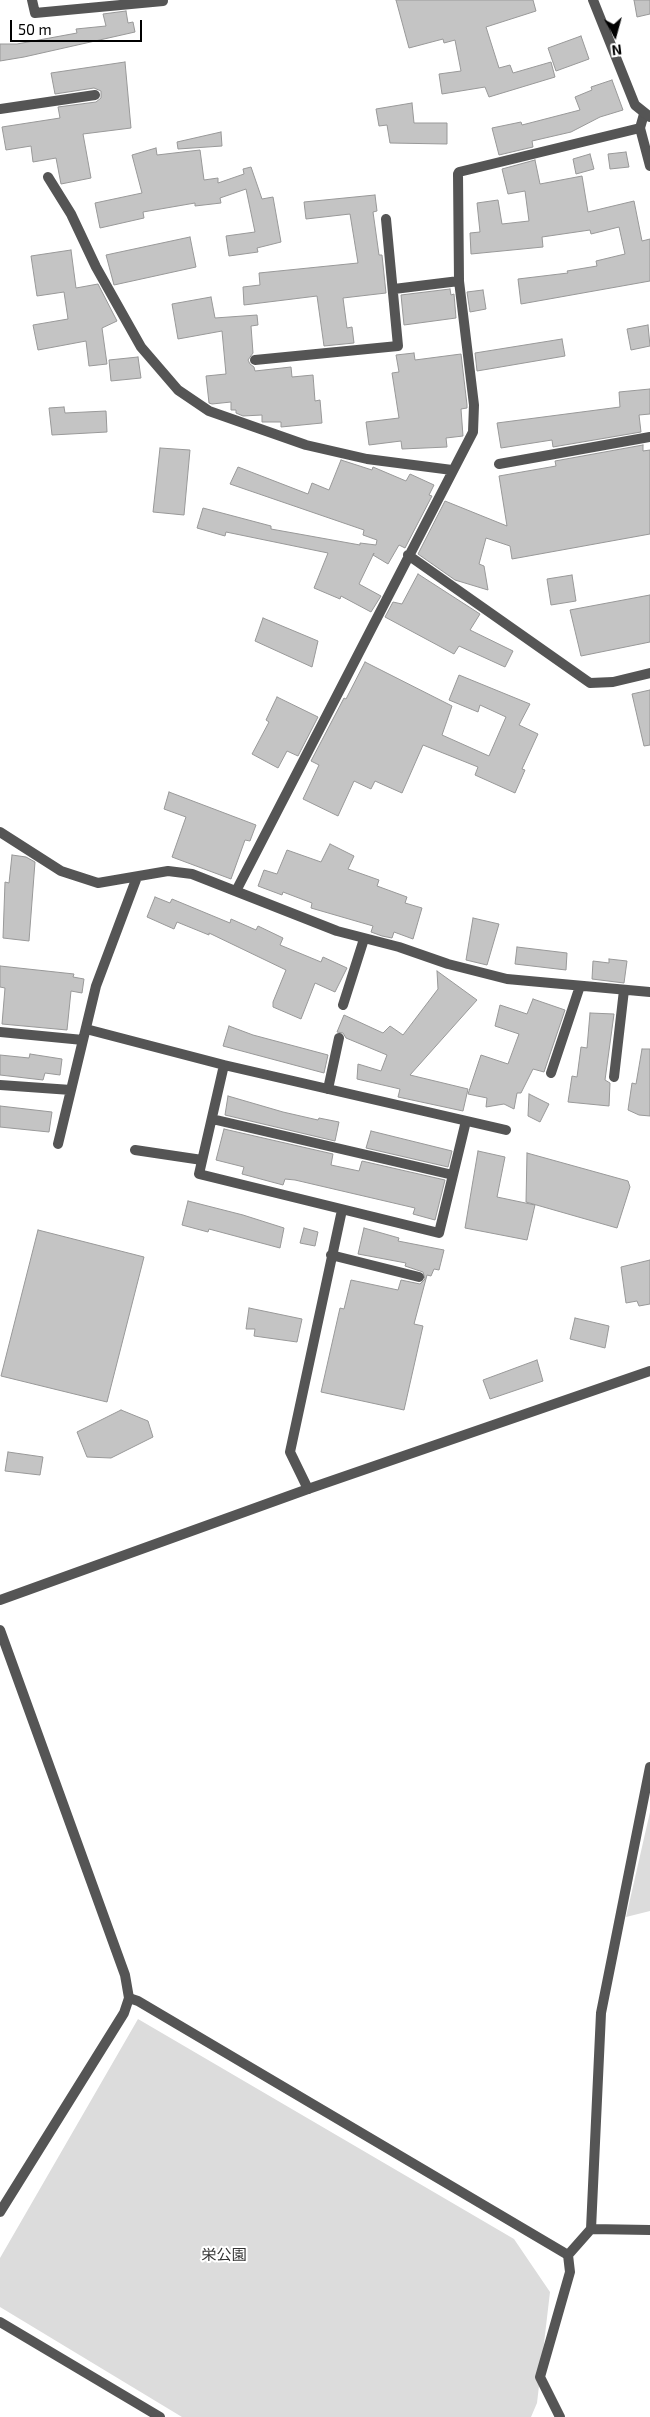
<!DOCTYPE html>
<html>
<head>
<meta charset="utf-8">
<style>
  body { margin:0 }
  #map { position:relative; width:650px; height:2417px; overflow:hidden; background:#fff; font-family:"Exo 2",sans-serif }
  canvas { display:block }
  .north { position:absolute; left:590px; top:10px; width:50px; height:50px; -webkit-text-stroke:4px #fff; paint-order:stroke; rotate:173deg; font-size:14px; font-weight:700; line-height:20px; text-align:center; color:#000 }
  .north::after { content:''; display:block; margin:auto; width:18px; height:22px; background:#000; clip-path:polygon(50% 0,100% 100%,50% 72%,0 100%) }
  .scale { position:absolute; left:10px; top:20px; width:132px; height:22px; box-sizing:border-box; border:2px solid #000; border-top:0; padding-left:6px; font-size:15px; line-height:18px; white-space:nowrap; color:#000; -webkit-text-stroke:4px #fff; paint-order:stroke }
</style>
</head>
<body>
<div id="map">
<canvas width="650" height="2417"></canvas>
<div class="north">N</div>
<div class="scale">50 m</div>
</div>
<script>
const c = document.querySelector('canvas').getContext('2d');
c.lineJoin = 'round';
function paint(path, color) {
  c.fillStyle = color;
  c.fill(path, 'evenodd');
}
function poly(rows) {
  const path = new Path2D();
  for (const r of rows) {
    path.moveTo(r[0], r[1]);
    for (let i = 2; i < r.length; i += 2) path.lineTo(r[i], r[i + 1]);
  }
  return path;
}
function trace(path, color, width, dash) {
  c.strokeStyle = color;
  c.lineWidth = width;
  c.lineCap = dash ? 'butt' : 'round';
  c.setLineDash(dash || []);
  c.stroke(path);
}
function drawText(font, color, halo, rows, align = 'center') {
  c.font = font + ' "Exo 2","Noto Sans JP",sans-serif';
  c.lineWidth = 4;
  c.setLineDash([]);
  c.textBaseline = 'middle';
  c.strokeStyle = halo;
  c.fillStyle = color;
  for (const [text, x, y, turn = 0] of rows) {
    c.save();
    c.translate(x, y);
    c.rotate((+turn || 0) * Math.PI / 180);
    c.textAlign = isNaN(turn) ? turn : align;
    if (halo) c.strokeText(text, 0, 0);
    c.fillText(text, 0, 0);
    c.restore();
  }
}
paint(poly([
  [650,1812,650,1911,626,1917],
  [138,2019,514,2239,550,2292,537,2403,531,2417,182,2417,0,2307,0,2258]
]), '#dcdcdc');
const building = poly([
  [396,0,533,0,536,11,486,27,499,68,510,65,513,73,551,62,555,77,489,97,485,87,442,94,439,74,461,71,455,40,444,43,443,39,409,48,396,0],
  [634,0,650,0,650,14,637,17,634,0],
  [126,11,128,23,133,22,135,32,24,57,0,61,0,44,17,44,77,33,76,29,106,26,103,14,126,11],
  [581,36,589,59,556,71,548,48,581,36],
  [125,62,131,128,83,134,91,178,61,184,56,158,33,162,31,146,6,150,2,127,60,118,58,107,96,102,101,98,101,91,94,88,55,94,51,73,125,62],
  [612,80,623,110,600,117,571,132,532,141,533,147,499,155,492,128,521,122,522,125,580,110,575,97,592,90,591,87,612,80],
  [412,103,414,123,447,123,447,144,390,143,387,125,379,126,376,109,412,103],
  [221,132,222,146,178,149,177,142,221,132],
  [156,148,157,155,200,150,204,180,218,178,218,183,244,174,243,169,251,167,262,199,273,197,281,242,257,248,258,252,229,256,226,236,255,232,246,189,220,198,221,203,195,206,195,203,143,212,144,218,100,228,95,203,142,193,132,155,156,148],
  [626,152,629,167,610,169,608,154,626,152],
  [590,154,594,169,576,174,573,159,590,154],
  [535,160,540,184,582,176,588,212,634,201,642,241,650,239,650,281,521,304,518,279,568,273,567,271,597,266,596,261,625,254,619,227,591,234,590,230,542,237,543,247,471,254,470,233,480,232,477,203,498,200,502,224,529,221,525,191,508,194,502,169,535,160],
  [375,195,377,211,373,212,379,255,382,255,386,293,343,298,347,328,352,327,354,343,324,346,317,296,244,305,243,287,260,285,259,273,358,263,350,214,306,219,304,202,375,195],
  [190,237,196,267,114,285,106,255,190,237],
  [71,250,76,288,98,284,117,321,102,328,107,364,89,366,86,341,38,350,33,325,68,319,64,292,37,296,31,256,71,250],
  [450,289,451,295,454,294,456,318,404,325,401,295,450,289],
  [483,290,486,309,470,312,467,292,483,290],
  [211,297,215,318,257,315,258,325,251,326,253,353,248,360,250,364,254,367,255,371,291,367,292,377,313,375,315,401,320,400,322,423,281,427,281,422,262,422,262,415,243,416,236,413,236,410,231,410,231,402,212,404,209,403,206,376,226,374,222,331,178,339,172,304,211,297],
  [648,325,650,346,631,350,627,329,648,325],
  [562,339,565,356,477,371,475,353,562,339],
  [414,353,415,360,461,354,467,405,467,408,461,409,463,436,446,438,447,447,402,449,401,441,369,445,366,422,399,418,392,373,399,372,396,355,414,353],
  [138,357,141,378,111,381,109,360,138,357],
  [650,389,650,414,639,415,641,432,553,447,552,440,501,448,497,423,620,407,619,392,650,389],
  [64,407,65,413,106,411,107,432,52,435,49,408,64,407],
  [643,445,643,451,650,450,650,534,512,559,510,546,486,538,479,564,484,566,488,590,455,580,418,554,445,501,507,526,499,476,556,466,555,461,643,445],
  [160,448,190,450,184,515,153,512,160,448],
  [341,460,372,470,373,467,406,481,410,474,434,485,429,495,432,496,405,548,399,545,388,564,373,555,374,553,359,584,381,596,371,612,341,596,340,599,314,588,328,553,226,532,225,536,197,528,203,508,271,526,271,529,360,545,360,543,376,545,377,540,363,535,364,530,230,484,238,467,308,494,312,483,329,490,341,460],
  [418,574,480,614,470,630,513,651,505,667,459,646,454,654,385,617,393,602,402,604,418,574],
  [572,575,576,601,551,605,547,579,572,575],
  [650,595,650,642,581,656,570,610,650,595],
  [263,618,318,641,312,667,255,641,263,618],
  [365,662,452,706,442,735,489,756,506,717,480,705,478,712,449,700,459,675,530,704,519,725,538,734,522,769,525,770,515,793,475,775,478,767,423,745,402,793,375,781,371,789,354,781,338,816,303,799,319,765,311,761,344,698,346,699,365,662],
  [650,690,650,745,644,746,632,694,650,690],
  [277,697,318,717,298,756,287,751,278,768,252,754,269,722,266,720,277,697],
  [169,792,256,825,250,841,245,840,231,879,172,857,186,817,164,809,169,792],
  [330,844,354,856,348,869,379,880,377,886,407,897,405,903,422,908,413,939,394,932,392,938,382,936,371,932,373,926,311,908,312,903,283,892,282,895,258,886,264,870,277,874,287,850,321,862,330,844],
  [12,855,26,857,35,862,29,941,3,938,5,882,9,883,12,855],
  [155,897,170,903,172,899,230,923,231,919,256,930,258,926,283,938,280,945,321,962,323,957,347,968,335,992,315,983,301,1019,273,1007,273,1002,286,970,209,933,209,935,177,922,174,929,147,917,155,897],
  [473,918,499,924,487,965,466,960,473,918],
  [517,947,567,953,566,970,515,964,517,947],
  [609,959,627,961,624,983,592,979,593,961,609,963,609,959],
  [0,966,74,974,73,977,84,979,82,993,71,991,67,1030,2,1024,5,988,0,987,0,966],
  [437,971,477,1000,410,1075,468,1089,463,1111,398,1097,400,1089,357,1079,358,1064,381,1071,387,1055,346,1038,343,1033,337,1032,344,1015,383,1033,390,1026,403,1035,438,989,437,971],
  [533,999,565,1010,544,1072,533,1069,521,1093,517,1093,514,1109,504,1104,486,1107,487,1098,468,1094,481,1055,508,1064,519,1034,495,1026,500,1005,527,1014,533,999],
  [590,1013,614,1014,605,1080,610,1083,609,1106,568,1102,572,1076,577,1077,581,1047,587,1048,590,1013],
  [229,1026,253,1035,328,1055,324,1073,223,1046,229,1026],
  [642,1049,650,1049,650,1116,639,1115,628,1110,632,1083,636,1084,642,1049],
  [30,1054,62,1059,60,1075,45,1073,43,1080,0,1075,0,1055,29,1058,30,1054],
  [529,1094,549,1104,540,1122,528,1116,529,1094],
  [228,1096,283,1112,318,1120,319,1118,339,1122,335,1141,225,1115,228,1096],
  [0,1106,52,1112,49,1132,0,1127,0,1106],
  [224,1129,333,1154,331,1165,359,1171,362,1161,445,1180,435,1220,413,1214,415,1208,295,1180,285,1179,283,1185,242,1174,244,1167,216,1160,224,1129],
  [371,1131,452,1151,448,1167,366,1148,371,1131],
  [478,1151,505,1157,497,1197,535,1205,527,1240,465,1228,478,1151],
  [527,1153,628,1181,630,1187,617,1228,526,1202,527,1153],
  [188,1201,243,1215,284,1228,280,1248,209,1229,208,1232,182,1225,188,1201],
  [304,1228,318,1232,315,1246,300,1243,304,1228],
  [364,1228,399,1238,398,1241,444,1250,439,1270,434,1269,431,1276,427,1275,414,1324,423,1326,404,1410,321,1392,340,1308,344,1309,351,1280,398,1290,401,1280,420,1284,425,1279,423,1272,405,1266,406,1263,358,1254,364,1228],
  [38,1230,144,1257,107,1402,1,1376,38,1230],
  [650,1260,650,1304,639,1306,637,1301,626,1303,621,1267,650,1260],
  [249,1308,302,1319,297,1342,254,1336,255,1329,246,1329,249,1308],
  [575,1318,609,1326,605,1348,570,1339,575,1318],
  [537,1360,543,1381,490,1399,483,1380,537,1360],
  [121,1410,148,1421,153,1437,111,1458,87,1457,77,1432,121,1410],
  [8,1452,43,1457,40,1475,5,1471,8,1452]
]);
paint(building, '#c4c4c4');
trace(building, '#999', 1);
trace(poly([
  [32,0,35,13,163,1],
  [0,109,95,95],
  [644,114,640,128,650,166],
  [48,177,71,214,96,267,141,347,178,390,209,411,306,445,367,459,452,470],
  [394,289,459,281],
  [255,360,398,346,386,219],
  [499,464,650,437],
  [408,555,590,683,613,682,650,673],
  [0,832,61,871,98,883,168,871,192,874,337,931,399,947,448,964,507,979,650,992],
  [236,891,473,432,474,405,459,281,458,174,459,172,640,128],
  [343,1005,364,939],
  [86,1029,224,1065],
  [0,1032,83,1040],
  [551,1073,580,986],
  [614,1077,624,990],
  [0,1085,71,1090],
  [328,1089,339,1038],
  [212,1119,453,1175],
  [466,1121,439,1233,199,1174,224,1065,506,1130],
  [58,1144,96,986,137,877],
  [135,1150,202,1160],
  [331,1255,419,1277],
  [308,1489,290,1452,342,1210],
  [129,1998,138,2001,568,2255],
  [591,2229,650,2230],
  [568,2255,591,2229,601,2013,650,1767],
  [0,2322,160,2417],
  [560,2417,540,2377,570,2272,568,2255]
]), '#555', 10);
trace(poly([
  [593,0,635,105,650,117],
  [0,1600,308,1489,650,1371],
  [0,1630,125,1975,129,1998,124,2013,0,2212]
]), '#555', 10);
drawText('15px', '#333', '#fff', [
  ["栄公園",224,2255]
]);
</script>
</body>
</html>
